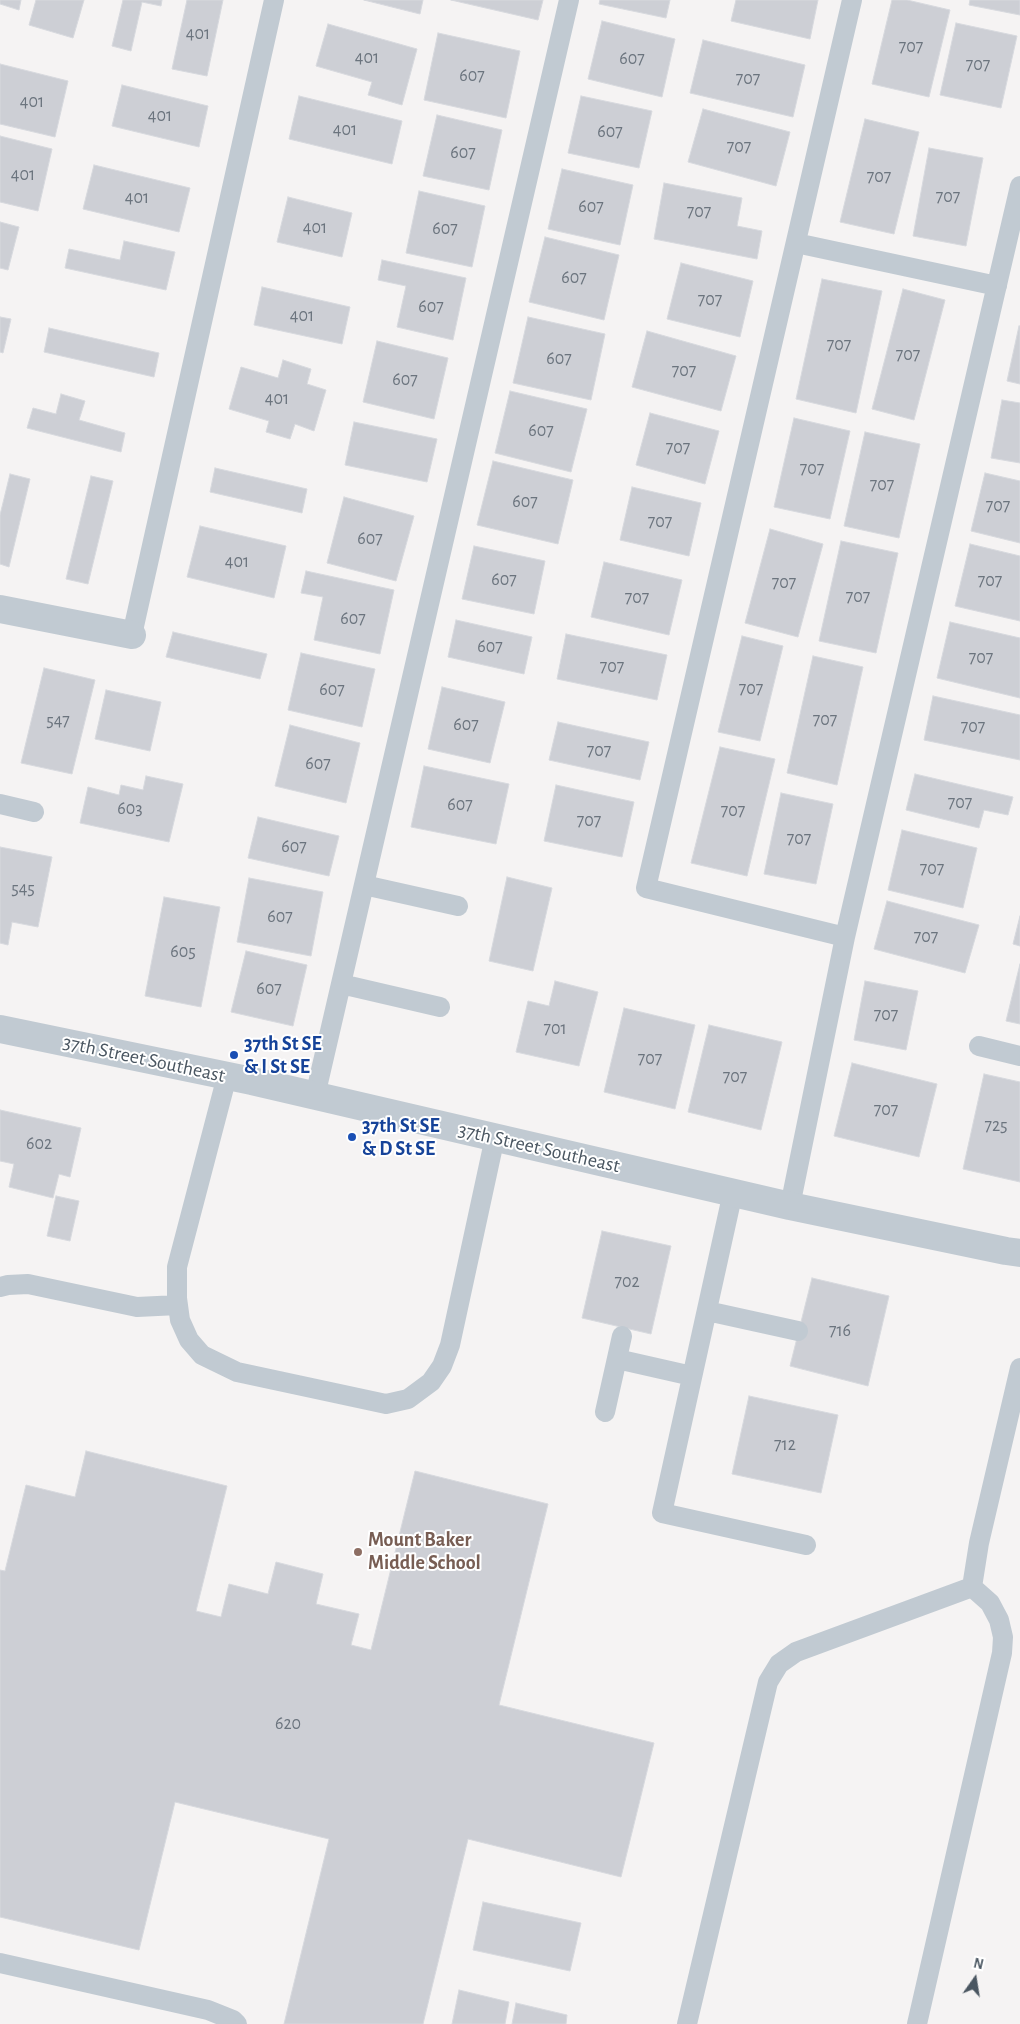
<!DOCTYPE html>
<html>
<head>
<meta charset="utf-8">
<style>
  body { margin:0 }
  #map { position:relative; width:1020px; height:2024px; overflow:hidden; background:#f5f3f3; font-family:"Alegreya Sans",sans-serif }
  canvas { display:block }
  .north { position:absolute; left:950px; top:1954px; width:50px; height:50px; -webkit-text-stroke:4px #fff; paint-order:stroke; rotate:13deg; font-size:14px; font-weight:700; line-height:20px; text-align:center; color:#4a5661 }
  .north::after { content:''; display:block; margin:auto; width:18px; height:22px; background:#4a5661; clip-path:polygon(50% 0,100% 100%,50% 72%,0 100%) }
</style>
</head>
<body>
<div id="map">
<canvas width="1020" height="2024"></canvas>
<div class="north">N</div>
</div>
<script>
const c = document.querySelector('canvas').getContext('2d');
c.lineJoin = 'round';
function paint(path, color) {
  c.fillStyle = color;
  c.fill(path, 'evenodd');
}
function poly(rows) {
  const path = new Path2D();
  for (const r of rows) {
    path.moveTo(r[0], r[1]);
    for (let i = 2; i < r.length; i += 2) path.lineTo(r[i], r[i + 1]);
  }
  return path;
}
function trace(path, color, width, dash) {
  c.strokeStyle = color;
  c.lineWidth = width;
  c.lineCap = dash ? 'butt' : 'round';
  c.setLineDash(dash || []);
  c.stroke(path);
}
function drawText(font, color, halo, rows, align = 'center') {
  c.font = font + ' "Alegreya Sans",sans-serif';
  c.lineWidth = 4;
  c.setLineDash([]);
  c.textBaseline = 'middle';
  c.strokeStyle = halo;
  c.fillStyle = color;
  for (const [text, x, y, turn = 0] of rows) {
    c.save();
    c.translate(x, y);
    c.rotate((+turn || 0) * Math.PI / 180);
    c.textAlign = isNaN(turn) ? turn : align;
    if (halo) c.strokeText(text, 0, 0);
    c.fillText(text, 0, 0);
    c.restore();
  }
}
const building = poly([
  [0,0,21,0,19,10,0,4,0,0],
  [36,0,84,0,73,38,29,25,36,0],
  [123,0,162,0,161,6,142,2,131,51,112,46,123,0],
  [187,0,223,0,207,76,172,69,187,0],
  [364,0,423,0,420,14,364,0],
  [451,0,543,0,538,20,451,0],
  [600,0,670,0,666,18,599,4,600,0],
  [736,0,818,0,810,39,731,21,736,0],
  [892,0,907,0,950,10,929,97,872,84,892,0],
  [970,0,1020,0,1020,15,969,5,970,0],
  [602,21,675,39,662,97,588,79,602,21],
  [956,23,1017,36,1001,108,940,95,956,23],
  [328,24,417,49,402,105,368,95,372,82,316,66,328,24],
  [438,33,520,51,506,118,424,100,438,33],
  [703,40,805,65,793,117,690,93,703,40],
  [0,64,68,81,55,137,0,124,0,64],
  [122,85,208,106,199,147,112,126,122,85],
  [299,96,402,121,392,164,289,139,299,96],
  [581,96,652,111,639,168,568,153,581,96],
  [703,109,790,132,776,186,688,162,703,109],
  [437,115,502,130,489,190,423,176,437,115],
  [865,119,919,132,894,234,840,222,865,119],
  [0,136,52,149,38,211,0,202,0,136],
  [929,148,983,158,966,246,913,236,929,148],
  [94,165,190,188,179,232,83,209,94,165],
  [562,169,633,185,620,245,548,229,562,169],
  [664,183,742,198,737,226,762,231,757,259,654,239,664,183],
  [419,191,485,206,472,267,406,253,419,191],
  [288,197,352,213,342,257,277,242,288,197],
  [0,222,19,227,8,270,0,268,0,222],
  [545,237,619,255,604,320,529,302,545,237],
  [124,241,175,252,166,290,65,268,69,249,120,260,124,241],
  [382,260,466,278,453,340,397,327,406,286,378,280,382,260],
  [681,263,753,281,740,337,667,319,681,263],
  [822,279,882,291,856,413,796,399,822,279],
  [262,287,350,307,342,344,254,325,262,287],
  [903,289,945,300,914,420,872,409,903,289],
  [0,317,11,319,3,353,0,352,0,317],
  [528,317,605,334,591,400,513,383,528,317],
  [1019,326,1020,326,1020,384,1007,381,1019,326],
  [49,328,159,353,154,377,44,352,49,328],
  [647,331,736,356,721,411,632,387,647,331],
  [377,341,448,358,434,419,363,402,377,341],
  [283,360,311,369,307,384,326,390,314,431,295,424,290,439,266,432,269,421,229,409,241,367,278,378,283,360],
  [510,391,587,409,571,472,495,453,510,391],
  [61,394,85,401,79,420,125,433,121,452,27,428,33,408,56,414,61,394],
  [1002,400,1020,403,1020,463,991,458,1002,400],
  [650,413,719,431,705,484,636,465,650,413],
  [794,418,850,431,830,519,774,507,794,418],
  [354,422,437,439,427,482,345,465,354,422],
  [865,432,920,444,899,538,844,526,865,432],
  [493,461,573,480,558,544,477,525,493,461],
  [215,468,307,489,302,513,210,492,215,468],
  [985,473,1020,481,1020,543,971,531,985,473],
  [10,474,30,479,9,567,0,564,0,515,10,474],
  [91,476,113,481,88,584,66,579,91,476],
  [632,487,701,503,689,556,620,540,632,487],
  [344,497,414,516,396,581,327,563,344,497],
  [200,526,286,546,274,598,187,577,200,526],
  [770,529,823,544,798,637,745,623,770,529],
  [841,541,898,553,876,653,819,641,841,541],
  [970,544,1020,556,1020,621,955,606,970,544],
  [474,546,545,561,534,614,462,599,474,546],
  [604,562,682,580,669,635,591,617,604,562],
  [306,571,394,590,380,654,314,640,323,597,301,593,306,571],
  [456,620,532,637,524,674,448,657,456,620],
  [950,622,1020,638,1020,698,937,678,950,622],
  [173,632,267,654,260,679,166,657,173,632],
  [566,634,667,655,657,700,557,679,566,634],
  [742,636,783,646,760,741,718,732,742,636],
  [301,653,375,669,362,727,288,710,301,653],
  [813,656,863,667,837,785,787,773,813,656],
  [44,668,95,680,72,774,21,763,44,668],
  [442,687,505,702,490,763,428,749,442,687],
  [106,690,161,702,150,751,95,739,106,690],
  [933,696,1020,715,1020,760,924,740,933,696],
  [558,722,649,742,640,780,549,760,558,722],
  [290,725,360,743,346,803,275,786,290,725],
  [720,747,775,759,747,876,691,863,720,747],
  [424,766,509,784,496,844,411,827,424,766],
  [915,774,1013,797,1008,815,984,810,979,828,906,810,915,774],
  [146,776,183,784,169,842,80,823,88,787,119,795,121,785,143,790,146,776],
  [556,785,634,802,622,857,544,841,556,785],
  [781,793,833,804,816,884,764,874,781,793],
  [258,817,339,836,329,876,248,858,258,817],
  [902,830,977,848,963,908,888,890,902,830],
  [0,847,52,857,38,927,12,922,8,945,0,943,0,847],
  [507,877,552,888,533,971,489,961,507,877],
  [249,878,323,892,311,956,237,942,249,878],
  [164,897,220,907,201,1007,145,996,164,897],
  [887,901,979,925,965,973,874,949,887,901],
  [1020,916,1020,946,1013,944,1020,916],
  [246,951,307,965,293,1026,231,1012,246,951],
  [1020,964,1020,1024,1006,1021,1020,964],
  [555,981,598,992,579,1066,516,1052,528,1001,549,1006,555,981],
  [865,981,918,991,906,1050,854,1040,865,981],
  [624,1008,695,1025,675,1109,604,1092,624,1008],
  [709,1025,782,1042,761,1130,688,1112,709,1025],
  [852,1063,937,1084,919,1157,834,1136,852,1063],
  [984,1074,1020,1082,1020,1182,963,1169,984,1074],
  [0,1110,81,1128,70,1177,59,1174,53,1198,9,1187,14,1164,0,1161,0,1110],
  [56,1196,79,1201,70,1241,47,1236,56,1196],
  [602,1231,671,1246,651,1334,582,1318,602,1231],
  [812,1278,889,1296,868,1386,790,1366,812,1278],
  [749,1396,838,1415,821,1493,732,1474,749,1396],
  [86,1451,227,1486,196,1611,221,1617,229,1584,268,1594,276,1562,323,1574,316,1604,359,1614,351,1645,371,1650,415,1471,548,1504,499,1705,654,1743,621,1877,468,1839,423,2024,284,2024,329,1839,175,1802,139,1950,0,1917,0,1570,5,1571,26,1485,75,1497,86,1451],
  [483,1902,581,1923,570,1971,473,1950,483,1902],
  [459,1990,509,2002,505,2024,452,2024,459,1990],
  [516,2003,567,2015,566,2024,512,2024,516,2003]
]);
paint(building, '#cdcfd5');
trace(building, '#d7d9de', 1);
trace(poly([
  [796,243,997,286],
  [132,635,274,0],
  [0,804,34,812],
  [364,885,458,906],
  [845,937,646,888,852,0],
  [341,984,440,1007],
  [979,1046,1020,1056],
  [227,1076,177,1267,177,1298,180,1320,189,1340,202,1355,237,1372,386,1404,408,1399,431,1382,442,1366,450,1345,495,1137],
  [315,1096,569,0],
  [733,1192,662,1513,806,1545],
  [790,1206,845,937,1020,186],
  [0,1287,8,1285,28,1284,137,1307,178,1305],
  [707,1311,798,1331],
  [617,1359,692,1376],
  [605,1412,622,1336],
  [972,1587,979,1543,1020,1368],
  [0,1963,208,2010,233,2020,237,2024],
  [687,2024,768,1682,779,1664,796,1652,972,1587],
  [917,2024,1002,1653,1003,1637,999,1620,990,1603,972,1587]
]), '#c1cad2', 20);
trace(poly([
  [0,609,132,635]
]), '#c1cad2', 28);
trace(poly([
  [0,1029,252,1081,790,1206,1006,1251,1020,1253]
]), '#c1cad2', 28);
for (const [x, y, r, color] of [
  [234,1055,5,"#1a4fb4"],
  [352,1137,5,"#1a4fb4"],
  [358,1552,5,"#8d6e63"]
]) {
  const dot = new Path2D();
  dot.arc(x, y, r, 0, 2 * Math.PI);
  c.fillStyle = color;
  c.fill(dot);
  trace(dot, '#fff', 2);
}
drawText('18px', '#6b747e', null, [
  ["401",198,34],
  ["707",911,47],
  ["401",367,58],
  ["607",632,59],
  ["707",978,65],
  ["607",472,76],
  ["707",748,79],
  ["401",32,102],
  ["401",160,116],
  ["401",345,130],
  ["607",610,132],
  ["707",739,147],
  ["607",463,153],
  ["401",23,175],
  ["707",879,177],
  ["707",948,197],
  ["401",137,198],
  ["607",591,207],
  ["707",699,212],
  ["401",315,228],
  ["607",445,229],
  ["607",574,278],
  ["707",710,300],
  ["607",431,307],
  ["401",302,316],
  ["707",839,345],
  ["707",908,355],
  ["607",559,359],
  ["707",684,371],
  ["607",405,380],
  ["401",277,399],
  ["607",541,431],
  ["707",678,448],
  ["707",812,469],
  ["707",882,485],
  ["607",525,502],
  ["707",998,506],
  ["707",660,522],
  ["607",370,539],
  ["401",237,562],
  ["607",504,580],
  ["707",990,581],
  ["707",784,583],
  ["707",858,597],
  ["707",637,598],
  ["607",353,619],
  ["607",490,647],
  ["707",981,658],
  ["707",612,667],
  ["707",751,689],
  ["607",332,690],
  ["707",825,720],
  ["547",58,721],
  ["607",466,725],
  ["707",973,727],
  ["707",599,751],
  ["607",318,764],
  ["707",960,803],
  ["607",460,805],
  ["603",130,809],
  ["707",733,811],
  ["707",589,821],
  ["707",799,839],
  ["607",294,847],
  ["707",932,869],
  ["545",23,889],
  ["607",280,917],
  ["707",926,937],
  ["605",183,952],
  ["607",269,989],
  ["707",886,1015],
  ["701",555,1029],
  ["707",650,1059],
  ["707",735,1077],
  ["707",886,1110],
  ["725",996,1126],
  ["602",39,1144],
  ["702",627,1282],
  ["716",840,1331],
  ["712",785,1445],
  ["620",288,1724]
]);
drawText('bold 20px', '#164399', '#fff', [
  ["37th St SE",244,1044],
  ["& I St SE",244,1067],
  ["37th St SE",362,1126],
  ["& D St SE",362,1149]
], 'left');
drawText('20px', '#4a5661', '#fff', [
  ["37th Street Southeast",144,1059,12],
  ["37th Street Southeast",539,1148,13]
]);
drawText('bold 20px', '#785e54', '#fff', [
  ["Mount Baker",368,1540],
  ["Middle School",368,1563]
], 'left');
</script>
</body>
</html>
